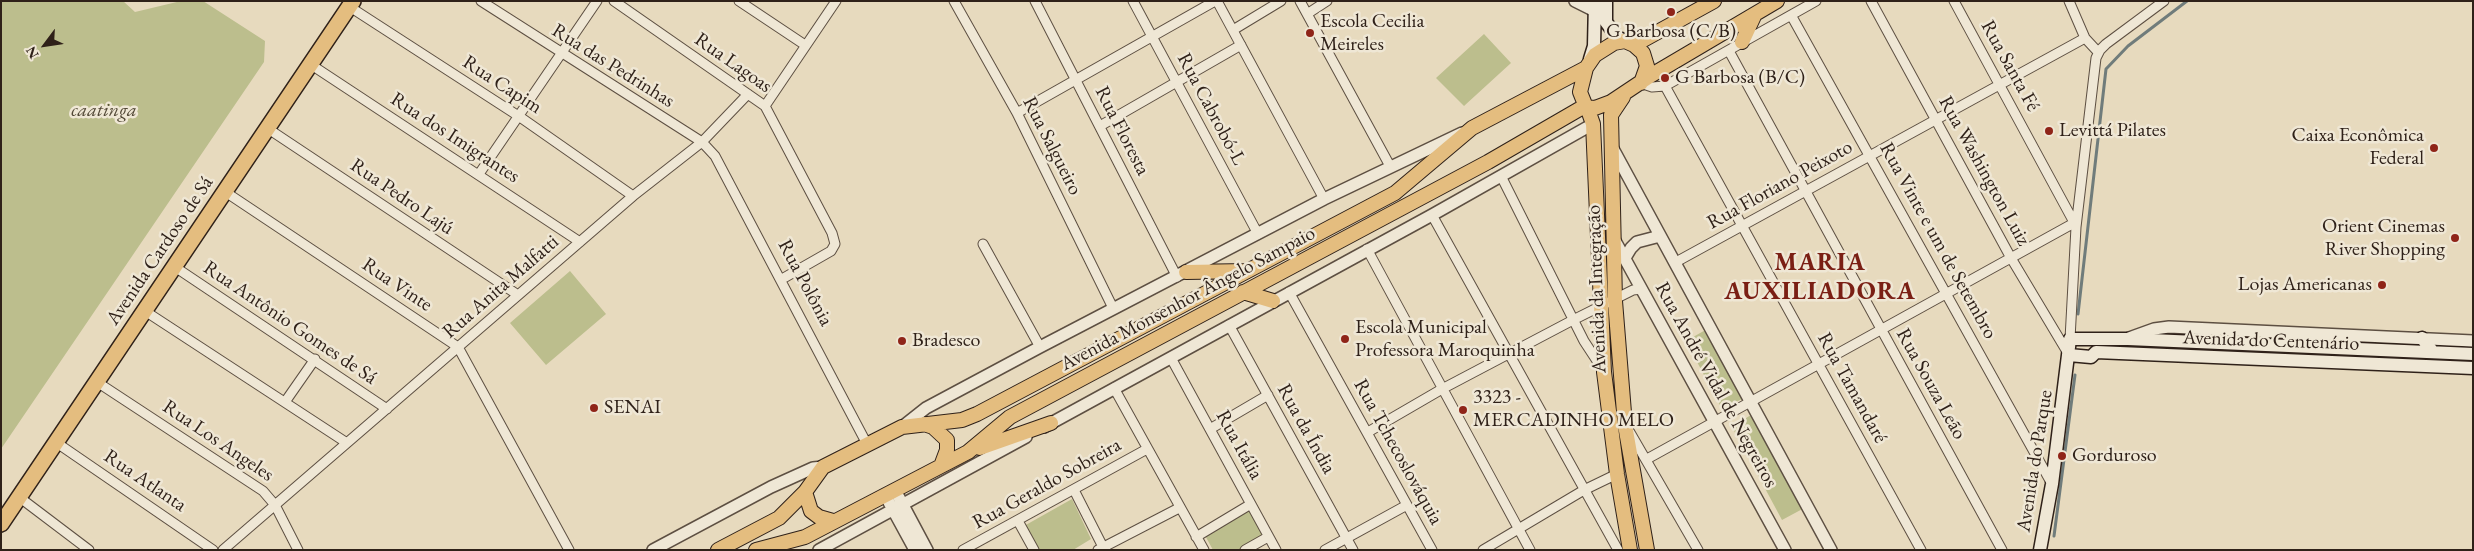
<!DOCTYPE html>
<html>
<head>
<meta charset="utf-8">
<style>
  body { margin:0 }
  #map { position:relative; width:2474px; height:551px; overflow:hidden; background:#e7dabe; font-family:"EB Garamond",serif }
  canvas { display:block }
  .frame { position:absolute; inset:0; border:2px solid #2f2119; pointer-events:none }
  .north { position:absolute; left:20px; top:20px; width:50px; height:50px; -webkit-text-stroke:4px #efe7d5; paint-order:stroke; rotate:239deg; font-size:14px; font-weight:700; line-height:20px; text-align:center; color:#2f2119 }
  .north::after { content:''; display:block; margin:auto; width:18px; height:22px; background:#2f2119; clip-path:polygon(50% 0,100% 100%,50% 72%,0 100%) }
</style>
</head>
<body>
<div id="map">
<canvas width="2474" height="551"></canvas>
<div class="frame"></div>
<div class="north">N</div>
</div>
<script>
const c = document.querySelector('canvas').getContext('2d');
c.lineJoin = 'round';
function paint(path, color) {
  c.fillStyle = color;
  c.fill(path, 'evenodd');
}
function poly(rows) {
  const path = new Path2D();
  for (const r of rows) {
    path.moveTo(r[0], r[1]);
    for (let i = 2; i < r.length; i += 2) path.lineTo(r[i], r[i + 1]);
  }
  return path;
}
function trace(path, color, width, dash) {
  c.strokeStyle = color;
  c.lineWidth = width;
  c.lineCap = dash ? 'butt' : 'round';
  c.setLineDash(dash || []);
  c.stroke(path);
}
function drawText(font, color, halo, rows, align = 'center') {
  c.font = font + ' "EB Garamond",serif';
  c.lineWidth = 5;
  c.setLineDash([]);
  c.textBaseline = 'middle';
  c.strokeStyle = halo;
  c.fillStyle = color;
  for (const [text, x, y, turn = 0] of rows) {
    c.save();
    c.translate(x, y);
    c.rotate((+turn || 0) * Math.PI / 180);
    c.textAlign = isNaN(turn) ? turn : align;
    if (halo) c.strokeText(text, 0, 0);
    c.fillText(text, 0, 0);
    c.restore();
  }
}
paint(poly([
  [1,1,123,1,135,12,181,1,203,1,265,41,264,62,1,449],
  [1484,34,1511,63,1464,106,1436,78],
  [570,271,606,314,546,365,510,323],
  [1709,328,1748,396,1722,409,1686,341],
  [1754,413,1808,506,1782,520,1732,427],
  [1072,499,1091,539,1073,550,1038,550,1024,526],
  [1249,502,1266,536,1238,550,1213,550,1201,528]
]), '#bcbe8d');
trace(poly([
  [2078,314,2106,69,2128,46,2187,1],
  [2054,536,2075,375]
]), '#707c7b', 3);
const minor = poly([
  [481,1,702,142,715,156,868,446],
  [614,1,765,106,832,233,835,244,831,251,782,279],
  [739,1,805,45],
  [954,1,1017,113,1113,308],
  [1035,1,1177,277],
  [1133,1,1258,234],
  [1217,1,1324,199],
  [1300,1,1390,166],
  [1871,1,2011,258,2069,355],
  [1954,1,2076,226],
  [2069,1,2085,38,2098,52],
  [350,7,520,117,633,196],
  [1307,14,1327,1],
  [1791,15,2052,484],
  [1233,30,1281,1],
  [1729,51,2002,550],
  [310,64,580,242],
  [1640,83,1652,87,1665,86,1816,1],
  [1665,86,1921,550],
  [765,106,836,1],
  [1017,113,1215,1],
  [1100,126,1241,45],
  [267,128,518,295],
  [479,174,597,1],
  [1501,176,1584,341,1603,370],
  [224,191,458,347,569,550],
  [1432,215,1618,550],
  [983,244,1040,347],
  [1367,249,1530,550],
  [1676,262,2085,38],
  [175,267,387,409],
  [1289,292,1432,550],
  [145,311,347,443],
  [1229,325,1353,550],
  [2070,339,2076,227,2096,58,2100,50,2106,44,2164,1],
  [1171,358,1276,550],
  [97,382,263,491,275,505,298,550],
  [1114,388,1204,550],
  [285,402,315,359],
  [1210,429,1268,395],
  [1628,429,1698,550],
  [1368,432,1442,389,1573,320,1633,290,1642,289],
  [57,443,213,550],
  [1647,459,2074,223],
  [1074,490,1103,547],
  [19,497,89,550],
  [1018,521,1034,550],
  [1196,537,1251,504],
  [223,550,633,196,702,142,748,94],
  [963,550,1147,449],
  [1098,550,1179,508],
  [1245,550,1268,537],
  [1325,550,1407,505],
  [1483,550,1584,490,1617,474]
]);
const tertiary = poly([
  [1575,1,1595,11],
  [1612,147,1831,550],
  [1614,239,1785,550],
  [1625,258,1631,248,1637,242,1660,236],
  [2129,338,2154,329,2169,327,2473,341],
  [902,427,926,408,1040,347,1324,199,1462,133],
  [1044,427,1432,215,1593,124],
  [895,490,927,550],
  [885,495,915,550],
  [653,550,771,487,813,468,823,467],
  [819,550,1026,437]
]);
const secondary = poly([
  [1606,1,1606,22,1617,37,1625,41],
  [1590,59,1594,46,1595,1],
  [2422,338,2433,352],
  [2069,355,2091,357,2096,352,2473,368],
  [2040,550,2052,484,2070,339,2128,339,2473,354]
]);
const primary = poly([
  [1742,42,1755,14],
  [1634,45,1643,53,1647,66,1641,83],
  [1623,97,1611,115,1615,301,1625,425,1647,550],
  [1586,107,1580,92,1586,68],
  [1587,107,1593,124,1604,372,1617,474,1630,550],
  [1186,272,1247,271],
  [1243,292,1273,301],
  [924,424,933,427,947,440,947,450,941,466],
  [980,448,1051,423],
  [805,492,811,511,819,517,833,521],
  [718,550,779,518,805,492,823,467,902,427,962,420,977,414,1395,193,1472,128,1586,68,1595,55,1614,43,1625,41,1634,45,1714,1],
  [756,550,805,537,968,452,1010,417,1488,162,1583,107,1595,108,1611,102,1650,76,1777,1]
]);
const trunk = poly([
  [1,524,353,1]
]);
trace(minor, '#5d4f42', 11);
trace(tertiary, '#5d4f42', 14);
trace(secondary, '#2f2119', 15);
trace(primary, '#2f2119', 16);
trace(trunk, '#2f2119', 18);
trace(minor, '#efe7d5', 9);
trace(tertiary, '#efe7d5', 11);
trace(secondary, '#efe7d5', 12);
trace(primary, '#e4bd7f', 14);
trace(trunk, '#e4bd7f', 15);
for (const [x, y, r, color] of [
  [1671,12,5,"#8f2418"],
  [1310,33,5,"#8f2418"],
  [1665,78,5,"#8f2418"],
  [2049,131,5,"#8f2418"],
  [2434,148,5,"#8f2418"],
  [2455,238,5,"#8f2418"],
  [2382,285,5,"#8f2418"],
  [1345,339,5,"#8f2418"],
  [902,341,5,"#8f2418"],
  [594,408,5,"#8f2418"],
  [1463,410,5,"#8f2418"],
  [2062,456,5,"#8f2418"]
]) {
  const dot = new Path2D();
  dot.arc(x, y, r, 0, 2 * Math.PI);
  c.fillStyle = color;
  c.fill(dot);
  trace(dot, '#efe7d5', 2);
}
drawText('20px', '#2f2119', '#efe7d5', [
  ["Escola Cecilia",1320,22],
  ["Meireles",1320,45],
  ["G Barbosa (C/B)",1671,32,"center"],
  ["G Barbosa (B/C)",1675,78],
  ["Levittá Pilates",2059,131],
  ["Caixa Econômica",2424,136,"right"],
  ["Federal",2424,159,"right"],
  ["Orient Cinemas",2445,227,"right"],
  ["River Shopping",2445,250,"right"],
  ["Lojas Americanas",2372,285,"right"],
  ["Escola Municipal",1355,328],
  ["Professora Maroquinha",1355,351],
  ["Bradesco",912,341],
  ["3323 -",1473,398],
  ["MERCADINHO MELO",1473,421],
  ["SENAI",604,408],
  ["Gorduroso",2072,456]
], 'left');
drawText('20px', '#2f2119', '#efe7d5', [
  ["Rua Lagoas",733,63,35],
  ["Rua das Pedrinhas",613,66,32],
  ["Rua Santa Fé",2010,66,61],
  ["Rua Capim",502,85,33],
  ["Rua Cabrobó-L",1211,109,62],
  ["Rua Floresta",1122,131,63],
  ["Rua dos Imigrantes",455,138,33],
  ["Rua Salgueiro",1052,146,63],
  ["Rua Washington Luiz",1984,171,61],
  ["Rua Floriano Peixoto",1780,185,-29],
  ["Rua Pedro Lajú",402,197,34],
  ["Rua Vinte e um de Setembro",1938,241,61],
  ["Avenida Cardoso de Sá",160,251,-56],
  ["Rua Polônia",805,283,62],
  ["Rua Vinte",397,285,34],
  ["Rua Anita Malfatti",501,287,-41],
  ["Avenida da Integração",1597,289,-92],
  ["Avenida Monsenhor Ângelo Sampaio",1188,299,-28],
  ["Rua Antônio Gomes de Sá",290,323,34],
  ["Avenida do Centenário",2271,341,2],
  ["Rua Souza Leão",1931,384,61],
  ["Rua André Vidal de Negreiros",1716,385,61],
  ["Rua Tamandaré",1852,388,61],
  ["Rua da Índia",1306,429,61],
  ["Rua Los Angeles",218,441,34],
  ["Rua Itália",1239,445,61],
  ["Rua Tchecoslováquia",1398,452,61],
  ["Avenida do Parque",2035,461,-81],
  ["Rua Atlanta",145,481,34],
  ["Rua Geraldo Sobreira",1047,484,-29]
]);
drawText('italic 20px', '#524836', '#efe7d5', [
  ["caatinga",104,111]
]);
c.letterSpacing = '1px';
drawText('bold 25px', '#7a1f14', '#efe7d5', [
  ["MARIA",1820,263],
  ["AUXILIADORA",1820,292]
]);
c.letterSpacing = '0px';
</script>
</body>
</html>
